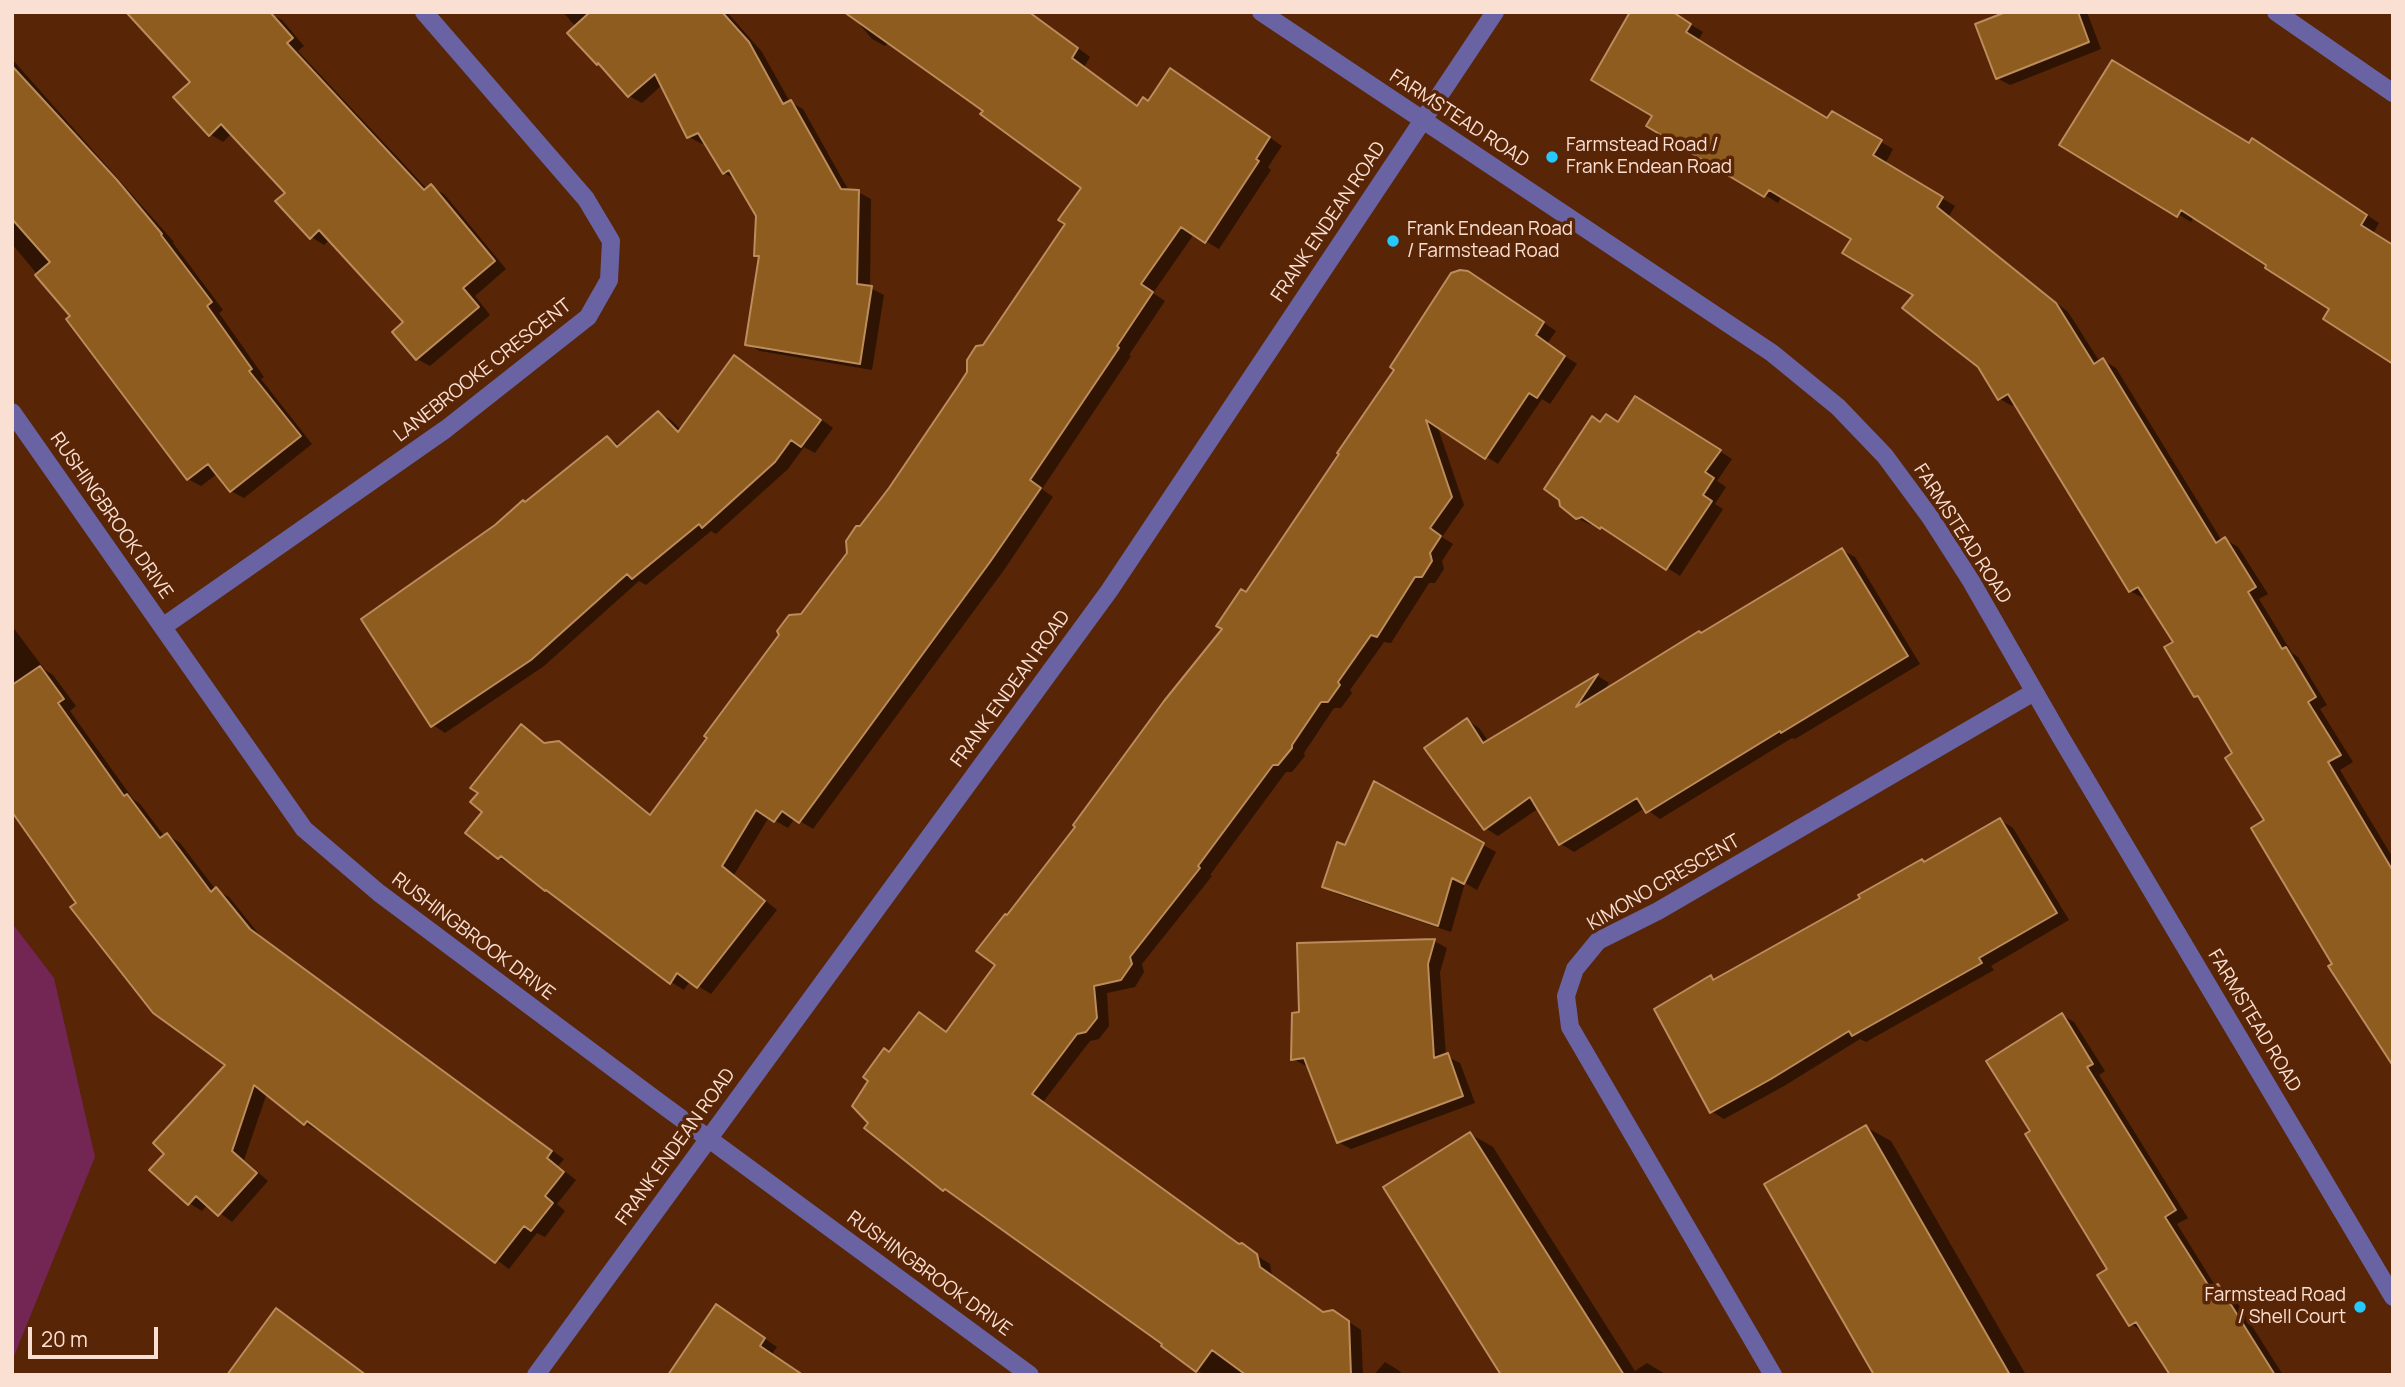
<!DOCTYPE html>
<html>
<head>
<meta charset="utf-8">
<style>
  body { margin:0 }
  #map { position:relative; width:2405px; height:1387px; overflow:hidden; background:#582506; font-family:Manrope,sans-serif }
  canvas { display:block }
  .frame { position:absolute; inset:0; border:14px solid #fadfd3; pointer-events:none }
  .scale { position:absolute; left:28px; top:1327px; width:130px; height:32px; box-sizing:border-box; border:4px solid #fadfd3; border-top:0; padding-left:9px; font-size:21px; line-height:24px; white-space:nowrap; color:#fadfd3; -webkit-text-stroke:5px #582506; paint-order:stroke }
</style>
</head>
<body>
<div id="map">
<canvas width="2405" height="1387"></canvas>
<div class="frame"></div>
<div class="scale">20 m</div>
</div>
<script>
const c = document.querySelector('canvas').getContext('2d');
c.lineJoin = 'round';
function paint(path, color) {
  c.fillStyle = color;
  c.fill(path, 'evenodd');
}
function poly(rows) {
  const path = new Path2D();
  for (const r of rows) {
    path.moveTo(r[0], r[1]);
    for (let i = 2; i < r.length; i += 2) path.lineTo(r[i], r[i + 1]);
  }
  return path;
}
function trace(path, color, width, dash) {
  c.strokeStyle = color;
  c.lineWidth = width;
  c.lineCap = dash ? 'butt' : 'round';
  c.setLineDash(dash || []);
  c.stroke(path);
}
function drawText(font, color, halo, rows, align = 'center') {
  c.font = font + ' Manrope,sans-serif';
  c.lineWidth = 7;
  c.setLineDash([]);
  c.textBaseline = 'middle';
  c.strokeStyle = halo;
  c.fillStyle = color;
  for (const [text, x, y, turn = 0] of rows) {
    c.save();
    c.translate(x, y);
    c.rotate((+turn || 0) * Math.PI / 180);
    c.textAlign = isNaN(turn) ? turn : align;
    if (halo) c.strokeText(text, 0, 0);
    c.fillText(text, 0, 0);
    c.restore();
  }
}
paint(poly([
  [12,923,54,978,95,1157,12,1361]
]), '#732554');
paint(poly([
  [126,12,269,13,282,20,304,46,298,51,428,190,431,187,444,194,506,269,475,296,490,315,430,366,417,359,406,323,330,239,324,245,311,237,287,193,232,133,223,142,210,134,192,82],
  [563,12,727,12,762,52,790,102,803,109,849,191,858,192,871,199,870,288,884,295,872,370,760,351,747,344,761,258,756,255,757,215,737,180,724,173,706,142,702,144,689,137,662,85,642,103,629,96,605,68,598,64,576,27],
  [849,12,1029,12,1090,57,1084,67,1139,107,1148,103,1184,78,1282,146,1268,167,1271,170,1219,249,1194,234,1153,293,1165,301,1129,355,1131,356,1042,489,1053,497,1004,570,813,829,795,818,788,828,769,817,734,875,777,910,711,994,690,981,684,990,671,982,513,863,512,865,499,858,485,812,522,727,547,744,559,743,573,751,652,815,849,553,861,527,891,489,1067,224,1083,187,985,111,890,42,885,46,872,39],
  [1670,12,1703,32,1698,41,1828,120,1832,113,1893,149,1885,164,1955,206,1949,216,2068,312,2100,362,2103,360,2116,368,2222,541,2225,539,2238,547,2268,594,2259,599,2292,653,2298,657,2327,705,2320,709,2353,762,2340,770,2393,858,2393,1062,2335,964,2235,753,2202,700,2196,696,2175,643,2146,597,2143,598,2130,591,2016,404,2012,406,2000,399,1979,366,1915,295,1853,239,1782,196,1778,203,1649,125,1654,116],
  [2010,12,2087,12,2101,49,2010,85,1997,78],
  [12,59,174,242,173,243,223,310,219,313,264,377,261,379,312,444,244,498,231,491,217,474,201,486,188,479,73,317,12,244],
  [2061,144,2249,145,2265,147,2379,223,2331,309,2194,217,2191,222],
  [1482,281,1556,331,1547,344,1577,364,1550,404,1542,399,1498,464,1437,425,1464,505,1442,537,1453,544,1442,561,1444,569,1435,583,1429,583,1391,643,1384,642,1350,690,1352,693,1341,708,1334,708,1304,753,1305,756,1292,772,1286,772,1210,875,1212,876,1142,964,1144,972,1135,987,1107,993,1109,1026,1099,1039,1090,1041,1043,1102,1241,1246,1270,1264,1272,1276,1325,1313,1346,1320,1361,1330,1363,1375,1204,1375,1163,1345,1164,1344,944,1189,870,1122,890,1054,920,1014,947,1032,998,965,1007,917,1225,629,1247,594],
  [747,365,833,428,815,453,804,447,788,469,716,534,711,531,646,585,639,581,544,666,445,733,433,725,526,504,608,438,621,446,659,413,671,420,681,430],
  [1648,406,1732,459,1717,481,1726,487,1715,504,1723,509,1680,576,1614,534,1595,523,1591,525,1577,518,1601,424,1619,423],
  [1842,550,1855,557,1920,664,1795,739,1792,738,1660,819,1645,808,1574,852,1561,844,1539,808,1498,836,1485,828,1467,720,1479,728,1489,742,1598,676,1609,683,1603,692],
  [12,626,45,670,53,675,76,706,70,711,133,799,140,804,165,837,167,835,180,843,216,890,229,897,263,939,564,1159,558,1166,576,1180,557,1204,565,1211,545,1237,537,1233,509,1269,319,1129,318,1131,305,1123,267,1093,244,1160,268,1181,232,1222,208,1204,202,1211,189,1203,167,1154,227,1065,78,903,12,809],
  [1375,784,1496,852,1477,890,1465,883,1451,932,1337,894,1325,886,1346,847],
  [2000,820,2013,828,2069,920,1991,966,1994,970,1866,1042,1860,1039,1784,1086,1724,1119,1711,1111,1711,977,1716,980],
  [1434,941,1447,948,1440,972,1446,1056,1460,1063,1475,1103,1351,1149,1338,1142,1309,1066,1306,1066,1293,1059,1301,1013],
  [2062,1015,2074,1022,2105,1071,2099,1075,2188,1218,2177,1224,2216,1287,2231,1293,2283,1375,2172,1375,2143,1332,2131,1324,2110,1270,2032,1131],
  [1866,1127,1891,1141,2026,1375,1876,1375],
  [1470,1134,1493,1147,1635,1371,1647,1363,1667,1375,1503,1375],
  [729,1314,777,1347,772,1354,670,1375],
  [1385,1362,1398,1370,1404,1375,1374,1375]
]), '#0007');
const building = poly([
  [126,12,270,12,293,38,287,43,424,190,431,184,495,261,463,288,479,307,416,360,392,332,403,322,319,230,310,239,275,201,285,193,221,124,209,136,173,97,190,82,126,12],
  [590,12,722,12,749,42,783,104,791,100,841,189,859,190,857,284,872,286,860,364,745,345,759,256,754,256,756,216,729,170,723,174,698,133,687,138,655,74,628,97,598,63,597,65,567,33,590,12],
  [844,12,1029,12,1078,48,1072,58,1137,106,1143,97,1148,101,1170,68,1270,137,1256,159,1259,161,1205,243,1181,227,1141,284,1153,292,1117,346,1119,348,1030,480,1041,488,990,562,799,823,782,811,774,822,756,810,722,866,765,901,697,988,677,973,670,984,546,890,545,891,501,856,498,859,465,833,482,812,470,802,478,793,470,788,521,724,544,743,559,741,650,815,707,738,704,736,779,635,777,631,789,615,801,614,847,553,846,541,856,526,860,526,889,488,958,386,967,372,967,360,976,346,983,345,1065,224,1058,220,1081,188,980,114,983,111,844,12],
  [1630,12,1673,12,1691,24,1686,32,1747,70,1827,118,1832,111,1882,140,1873,155,1943,197,1937,207,2056,303,2094,364,2103,358,2216,543,2225,537,2256,587,2248,592,2282,649,2286,647,2316,697,2308,702,2341,755,2328,762,2393,871,2393,1066,2328,966,2332,964,2251,828,2264,820,2225,758,2232,753,2198,696,2194,697,2164,647,2173,642,2138,587,2129,592,2008,394,1998,400,1978,367,1902,308,1913,295,1842,253,1851,239,1769,190,1764,197,1646,126,1652,116,1591,80,1630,12],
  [2006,12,2078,12,2089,42,1996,79,1975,24,2006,12],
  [2112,60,2249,143,2252,138,2367,215,2361,225,2393,245,2393,364,2323,319,2329,309,2265,268,2266,265,2181,210,2177,217,2059,145,2112,60],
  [12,66,117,180,162,234,161,235,212,302,207,306,252,369,249,371,301,436,230,492,208,464,187,480,66,319,70,316,35,275,50,262,12,219,12,66],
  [1460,270,1468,271,1544,322,1536,335,1565,356,1537,398,1529,393,1485,459,1426,420,1452,497,1430,528,1441,536,1430,553,1432,561,1422,577,1415,577,1377,637,1371,635,1338,682,1340,685,1328,702,1321,702,1292,745,1292,748,1278,765,1273,765,1198,866,1200,868,1130,957,1132,964,1121,980,1094,986,1097,1018,1086,1032,1077,1034,1032,1094,1239,1244,1242,1243,1257,1254,1260,1267,1323,1312,1333,1310,1349,1321,1351,1375,1246,1375,1212,1350,1196,1372,1161,1346,1162,1344,945,1189,943,1191,864,1128,868,1123,852,1106,868,1081,863,1077,884,1048,889,1052,919,1012,946,1032,995,965,976,951,1005,914,1007,915,1075,827,1073,825,1164,701,1222,629,1216,626,1241,589,1246,592,1339,454,1337,453,1394,370,1390,367,1451,273,1460,270],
  [734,355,821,420,801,447,791,440,775,462,702,528,699,524,632,579,627,574,531,660,431,727,361,619,495,525,523,500,525,502,607,436,617,447,658,411,678,432,734,355],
  [1635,396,1721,450,1705,472,1714,478,1703,495,1712,501,1666,570,1601,527,1600,529,1582,517,1576,519,1560,506,1559,500,1544,489,1592,416,1600,422,1606,414,1618,422,1635,396],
  [1842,548,1908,656,1781,733,1780,731,1646,813,1637,798,1559,845,1530,797,1484,830,1424,748,1467,718,1483,743,1598,674,1576,707,1699,631,1701,633,1842,548],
  [40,666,64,699,58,703,124,796,127,794,160,838,167,833,211,892,216,887,250,929,552,1151,547,1158,564,1172,545,1196,553,1203,531,1231,524,1226,495,1263,307,1121,304,1125,254,1085,232,1151,257,1173,218,1216,196,1196,188,1205,149,1170,164,1154,153,1143,225,1065,153,1013,70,907,76,903,12,812,12,685,40,666],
  [1374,781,1484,843,1464,884,1452,878,1438,926,1322,887,1337,842,1345,845,1374,781],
  [2000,818,2057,913,1979,958,1982,963,1852,1036,1849,1031,1771,1079,1710,1113,1654,1009,1711,975,1713,980,1860,898,1858,895,1922,859,1924,862,2000,818],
  [1435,939,1428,964,1434,1058,1448,1053,1463,1096,1337,1143,1304,1058,1291,1060,1292,1013,1299,1012,1297,943,1435,939],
  [2062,1013,2093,1064,2087,1067,2176,1210,2165,1217,2210,1288,2218,1284,2275,1375,2170,1375,2136,1322,2129,1326,2097,1275,2107,1269,2025,1134,2030,1131,1986,1061,2062,1013],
  [1866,1125,2010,1375,1874,1375,1764,1184,1866,1125],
  [1470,1132,1624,1375,1501,1375,1383,1187,1470,1132],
  [716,1304,765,1338,760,1346,803,1375,668,1375,716,1304],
  [276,1308,366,1375,227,1375,276,1308]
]);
paint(building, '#8e5c1f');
trace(building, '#bb8c5c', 2);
trace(poly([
  [1261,12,1772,353,1838,407,1885,456,1930,517,1971,581,2060,736,2393,1297],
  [2276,12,2393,93],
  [12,412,304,829,379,893,656,1100,1030,1375],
  [164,626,446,429,588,317,609,280,611,241,586,199,424,12],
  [1773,1375,1570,1027,1566,996,1575,969,1598,941,1658,911,2034,692]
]), '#6963a4', 18);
trace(poly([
  [536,1375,1109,591,1495,12]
]), '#6963a4', 18);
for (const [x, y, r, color] of [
  [1552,157,7,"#25c9fe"],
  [1393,241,7,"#25c9fe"],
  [2360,1307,7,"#25c9fe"]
]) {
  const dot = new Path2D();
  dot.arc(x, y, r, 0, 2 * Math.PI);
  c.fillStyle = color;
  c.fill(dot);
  trace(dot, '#582506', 2.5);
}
drawText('19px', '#fadfd3', '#582506', [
  ["FARMSTEAD ROAD",1459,119,33],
  ["FRANK ENDEAN ROAD",1329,222,-56],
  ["LANEBROOKE CRESCENT",483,371,-38],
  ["RUSHINGBROOK DRIVE",111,516,55],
  ["FARMSTEAD ROAD",1962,534,57],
  ["FRANK ENDEAN ROAD",1011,689,-54],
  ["KIMONO CRESCENT",1664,883,-30],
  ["RUSHINGBROOK DRIVE",473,937,37],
  ["FARMSTEAD ROAD",2254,1021,59],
  ["FRANK ENDEAN ROAD",676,1147,-54],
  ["RUSHINGBROOK DRIVE",929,1274,36]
]);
drawText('19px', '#fadfd3', '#582506', [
  ["Farmstead Road /",1566,146],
  ["Frank Endean Road",1566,168],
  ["Frank Endean Road",1407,230],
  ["/ Farmstead Road",1407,252],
  ["Farmstead Road",2346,1296,"right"],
  ["/ Shell Court",2346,1318,"right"]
], 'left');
</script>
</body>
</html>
